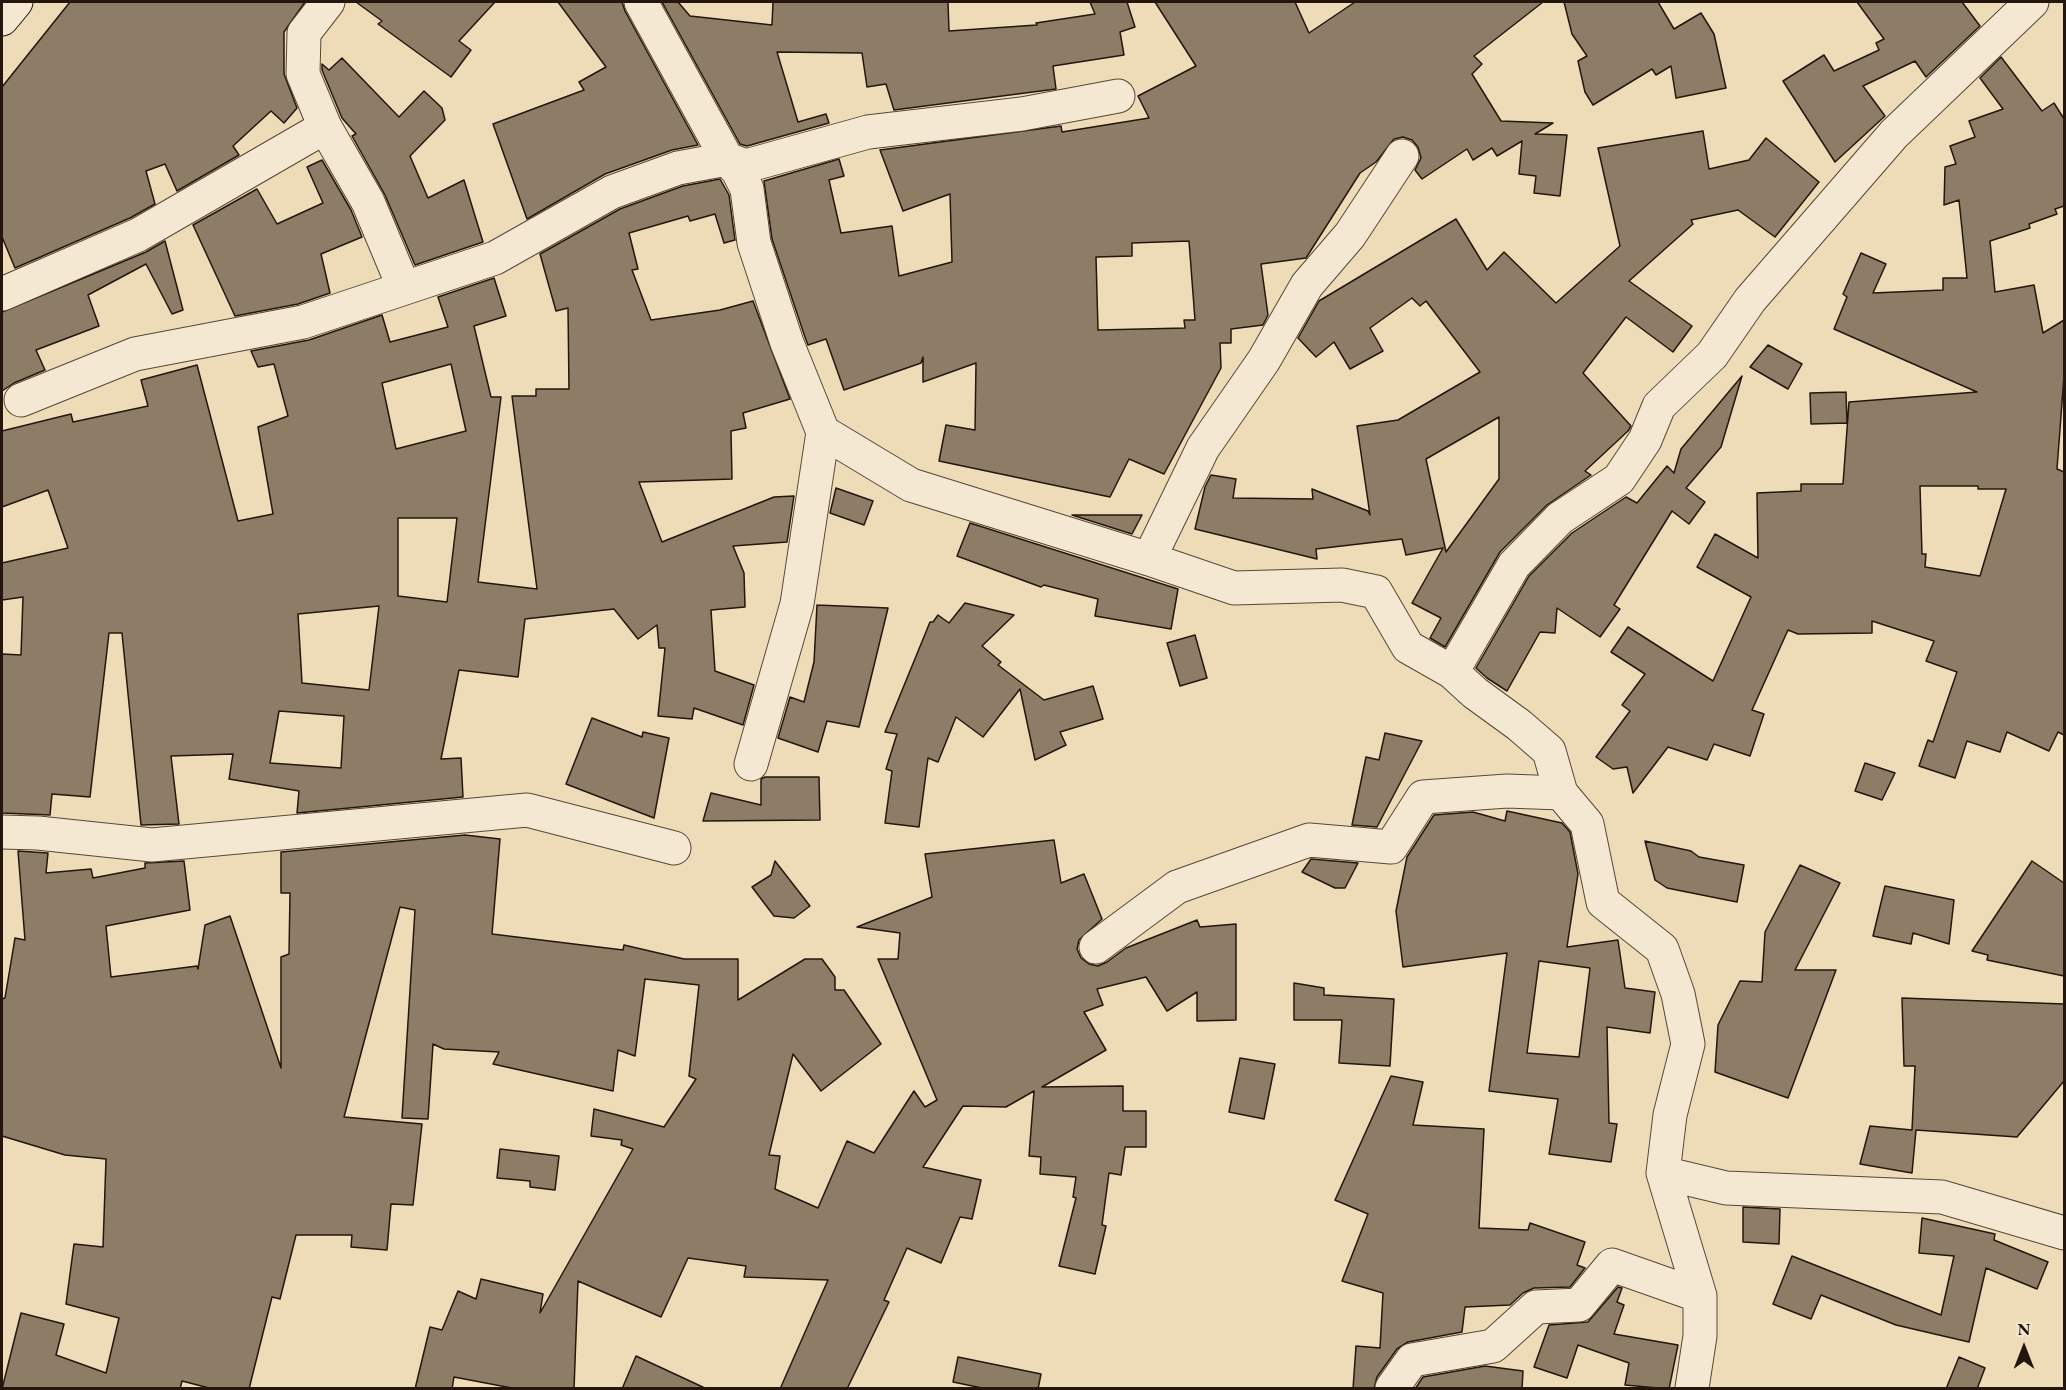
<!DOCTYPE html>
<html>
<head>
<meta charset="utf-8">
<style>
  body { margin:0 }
  #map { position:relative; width:2066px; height:1390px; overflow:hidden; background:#eedcb9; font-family:"EB Garamond",serif }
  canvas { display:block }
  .frame { position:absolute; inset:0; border:3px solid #24160c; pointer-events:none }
  .north { position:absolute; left:1994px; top:1318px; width:60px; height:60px; -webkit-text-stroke:4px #f4e8d2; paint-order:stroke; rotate:0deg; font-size:16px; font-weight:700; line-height:24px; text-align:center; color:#24160c }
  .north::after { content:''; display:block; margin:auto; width:21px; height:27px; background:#24160c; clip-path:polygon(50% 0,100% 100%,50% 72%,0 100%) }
</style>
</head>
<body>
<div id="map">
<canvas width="2066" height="1390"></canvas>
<div class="frame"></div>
<div class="north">N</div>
</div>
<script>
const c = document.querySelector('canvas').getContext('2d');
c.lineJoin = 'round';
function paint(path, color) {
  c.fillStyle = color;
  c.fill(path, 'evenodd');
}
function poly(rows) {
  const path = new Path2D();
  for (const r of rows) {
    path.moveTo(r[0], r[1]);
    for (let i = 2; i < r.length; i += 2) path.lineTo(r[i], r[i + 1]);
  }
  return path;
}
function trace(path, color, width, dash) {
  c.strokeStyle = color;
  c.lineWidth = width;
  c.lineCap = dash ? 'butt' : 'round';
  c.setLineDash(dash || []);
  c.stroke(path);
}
const building = poly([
  [70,2,305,2,284,32,284,74,297,108,284,123,271,111,233,146,239,155,177,191,165,164,146,171,155,204,130,218,15,268,2,237,2,87,70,2],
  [356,2,495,2,459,41,471,50,451,77,378,24,382,21,356,2],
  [558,2,622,2,625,11,698,145,672,150,605,174,527,219,493,124,584,90,579,82,606,67,558,2],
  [662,2,678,2,690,16,772,25,773,2,948,2,949,31,1037,25,1036,23,1095,14,1090,2,1127,2,1135,27,1120,32,1124,55,1053,66,1056,89,894,110,886,84,867,87,862,53,777,52,798,122,826,114,829,123,747,146,740,144,662,2],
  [1155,2,1295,2,1309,33,1355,2,1543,2,1474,56,1482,64,1472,74,1501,121,1553,123,1535,134,1567,135,1560,196,1534,193,1536,176,1519,174,1522,141,1497,156,1492,148,1473,160,1467,149,1422,179,1415,170,1421,158,1418,147,1412,140,1403,137,1394,139,1376,162,1360,173,1306,258,1261,264,1268,315,1263,325,1231,329,1231,343,1220,343,1221,368,1164,474,1129,459,1110,497,939,461,946,425,975,430,976,363,923,382,923,357,921,363,844,390,826,339,808,345,805,337,772,239,764,181,839,159,844,176,829,180,841,233,892,226,899,276,952,262,950,194,903,211,880,150,1061,126,1062,132,1149,118,1138,96,1196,66,1155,2],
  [1189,241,1195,320,1184,320,1185,328,1098,330,1096,257,1132,256,1132,243,1189,241],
  [1564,2,1658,2,1674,29,1701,13,1714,34,1726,88,1676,98,1671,66,1656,75,1652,69,1593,105,1585,92,1578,61,1587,56,1572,34,1564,2],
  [1857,2,1962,2,1980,26,1926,77,1915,61,1863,86,1885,116,1835,162,1783,81,1824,55,1834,71,1879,50,1876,43,1884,39,1857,2],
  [2001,57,2042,111,2054,103,2064,119,2064,206,2055,209,2057,214,2029,224,2030,228,1990,241,1995,292,2034,285,2043,333,2064,320,2064,376,2057,469,2064,472,2064,735,2058,732,2049,751,2007,732,2000,752,1967,741,1955,778,1919,766,1928,740,1933,742,1957,672,1926,661,1934,641,1872,621,1872,633,1798,634,1788,630,1752,710,1764,714,1750,756,1714,744,1707,760,1668,747,1633,793,1627,767,1613,769,1596,757,1630,711,1622,705,1645,674,1611,652,1628,627,1713,681,1751,597,1697,567,1715,534,1758,558,1757,493,1801,491,1801,484,1843,484,1849,402,1977,392,1834,329,1847,297,1843,294,1861,253,1886,264,1873,293,1943,290,1943,278,1967,278,1959,200,1944,205,1945,167,1956,164,1950,146,1975,137,1969,121,2003,109,1980,78,2001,57],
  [1920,486,1978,486,1978,489,2006,489,1980,576,1925,567,1926,554,1922,554,1920,486],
  [342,58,399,117,424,91,442,108,445,120,410,156,428,198,464,180,483,242,415,265,385,195,352,136,356,134,342,118,322,70,322,64,329,70,342,58],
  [1703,131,1709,169,1749,160,1766,138,1819,182,1775,237,1738,210,1691,220,1693,224,1629,281,1692,326,1673,352,1626,317,1583,373,1631,426,1628,431,1585,471,1591,475,1547,505,1500,552,1445,647,1430,638,1441,618,1412,603,1443,548,1406,555,1402,539,1316,549,1317,559,1195,529,1205,487,1211,475,1236,479,1233,498,1313,499,1312,489,1368,511,1370,515,1357,426,1398,420,1480,372,1426,301,1420,306,1412,298,1370,328,1383,351,1350,369,1334,342,1316,357,1298,338,1319,301,1456,219,1487,270,1504,252,1556,303,1620,246,1598,148,1703,131],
  [1499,417,1499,479,1446,552,1426,459,1499,417],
  [322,160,351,210,362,237,321,254,330,293,298,304,235,316,193,225,257,189,277,224,323,203,307,167,322,160],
  [720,179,729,195,735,240,724,243,715,214,690,221,688,216,629,233,638,269,632,270,651,320,720,310,753,301,790,399,743,413,746,428,731,431,732,479,639,482,662,542,774,497,794,496,787,542,733,546,744,573,745,607,711,610,715,671,754,685,743,725,694,708,692,719,658,716,665,648,659,648,657,625,638,639,614,609,525,619,518,677,459,670,441,759,461,758,463,797,297,813,299,791,229,779,233,754,171,756,179,824,141,825,122,633,109,633,90,797,52,794,50,815,2,813,2,654,21,655,23,597,2,600,2,563,68,548,48,490,2,507,2,431,71,414,73,422,148,406,141,380,197,365,238,521,273,514,258,427,288,416,274,364,258,367,251,351,309,340,382,315,390,342,448,327,438,297,494,278,506,316,474,326,491,397,501,397,478,582,537,589,512,396,536,396,536,389,569,389,568,308,556,311,540,254,620,209,683,186,720,179],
  [451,364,466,431,396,449,382,383,451,364],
  [398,518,457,518,447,602,398,596,398,518],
  [379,606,369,690,302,683,298,614,379,606],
  [279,711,344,716,341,768,270,763,279,711],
  [165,241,183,310,172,314,146,264,88,295,99,326,36,350,45,370,14,383,2,391,2,312,146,252,165,241],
  [1768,345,1802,364,1788,389,1750,367,1768,345],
  [1742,376,1721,447,1686,488,1705,502,1689,524,1672,511,1614,605,1620,609,1600,637,1557,608,1555,633,1540,632,1507,691,1487,678,1476,668,1529,576,1572,533,1626,497,1637,503,1667,466,1674,473,1681,449,1742,376],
  [1846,392,1847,423,1811,424,1810,393,1846,392],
  [836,488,873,501,864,525,830,513,836,488],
  [1072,515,1142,515,1132,534,1072,515],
  [970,523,1178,589,1171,629,1095,616,1098,599,1044,585,1041,587,957,556,970,523],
  [965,603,1014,615,982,646,1001,662,998,665,1044,700,1093,686,1103,719,1060,732,1066,745,1035,760,1020,689,983,737,956,717,938,762,928,758,919,827,885,823,892,771,886,769,897,734,885,732,930,622,933,622,938,615,949,623,965,603],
  [817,605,888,608,859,727,827,721,818,752,778,738,790,697,804,702,814,662,817,605],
  [1195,635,1207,678,1180,686,1167,643,1195,635],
  [592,718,642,737,643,732,669,738,654,818,566,784,592,718],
  [1385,733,1422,741,1377,827,1352,825,1366,757,1379,760,1385,733],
  [1865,763,1895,773,1882,800,1855,791,1865,763],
  [765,777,819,777,820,820,703,821,711,793,761,805,761,779,765,777],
  [1507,811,1562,823,1570,832,1578,874,1567,947,1618,940,1625,988,1655,992,1650,1033,1607,1027,1609,1123,1617,1124,1611,1162,1549,1154,1558,1099,1489,1091,1507,953,1403,967,1396,911,1407,857,1434,815,1473,812,1505,821,1507,811],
  [1539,961,1590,968,1579,1057,1527,1053,1539,961],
  [465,835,500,839,492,934,623,950,624,945,684,959,738,959,738,1000,805,959,822,959,835,977,835,990,844,990,881,1044,821,1091,793,1054,769,1155,780,1156,775,1189,818,1208,847,1141,874,1153,914,1091,925,1107,937,1100,878,959,898,959,900,933,857,927,932,897,925,854,1054,840,1061,883,1084,874,1102,919,1079,940,1077,949,1081,958,1089,964,1098,966,1107,962,1126,948,1197,920,1200,927,1236,924,1236,1020,1197,1021,1197,992,1167,1011,1146,977,1097,989,1103,1005,1084,1012,1106,1050,1042,1087,1123,1086,1123,1111,1146,1111,1146,1147,1125,1147,1121,1175,1109,1173,1102,1225,1106,1226,1095,1274,1059,1266,1076,1198,1073,1197,1076,1177,1040,1174,1041,1157,1029,1156,1034,1091,1006,1107,963,1106,923,1167,981,1180,972,1219,960,1217,941,1263,907,1248,884,1300,889,1302,847,1389,780,1389,828,1280,744,1277,746,1266,688,1258,661,1317,578,1281,574,1389,517,1389,454,1377,452,1389,415,1389,430,1327,442,1330,458,1291,476,1299,481,1279,543,1294,540,1313,633,1149,621,1145,622,1140,591,1136,594,1109,664,1127,696,1079,689,1076,699,985,645,979,635,1056,618,1050,613,1091,493,1064,499,1052,444,1049,433,1044,428,1119,402,1118,415,910,400,907,344,1117,422,1124,413,1205,391,1204,387,1250,351,1247,352,1235,296,1235,280,1299,272,1297,249,1389,213,1389,182,1381,180,1389,2,1389,21,1313,64,1324,56,1355,106,1373,119,1318,66,1304,74,1244,103,1247,106,1159,65,1155,2,1136,2,999,5,998,15,938,25,940,18,851,48,853,46,873,91,869,93,878,145,868,145,863,184,861,190,910,106,926,111,977,197,966,198,969,205,925,230,916,281,1068,281,957,289,954,290,893,281,893,281,852,465,835],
  [1645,841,1691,851,1699,857,1744,865,1737,902,1667,888,1655,880,1645,841],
  [1311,859,1358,863,1345,888,1335,888,1302,872,1311,859],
  [775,861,810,906,794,918,774,916,752,887,771,875,775,861],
  [2032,861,2064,883,2064,976,1987,960,1988,955,1972,951,2032,861],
  [1800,865,1840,883,1795,970,1836,970,1788,1098,1715,1072,1718,1025,1740,981,1762,982,1765,932,1800,865],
  [1885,886,1954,900,1949,944,1913,933,1911,944,1873,936,1885,886],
  [1294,983,1324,988,1324,995,1394,999,1390,1066,1339,1063,1342,1020,1294,1020,1294,983],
  [1902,998,2064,1004,2064,1081,2017,1137,1916,1130,1912,1173,1860,1164,1870,1126,1912,1130,1915,1066,1904,1066,1902,998],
  [1240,1058,1275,1064,1264,1119,1229,1112,1240,1058],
  [1391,1076,1423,1082,1413,1125,1484,1129,1479,1228,1528,1230,1530,1223,1585,1242,1577,1265,1585,1268,1570,1287,1534,1288,1523,1293,1510,1305,1465,1307,1462,1332,1408,1342,1397,1349,1377,1377,1374,1389,1353,1389,1356,1346,1380,1348,1383,1293,1342,1281,1368,1214,1335,1200,1391,1076],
  [500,1149,559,1156,555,1190,530,1187,530,1181,497,1178,500,1149],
  [1743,1207,1780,1209,1779,1244,1743,1242,1743,1207],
  [1922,1218,1995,1234,1994,1240,2048,1262,2037,1289,1986,1268,1969,1342,1896,1325,1821,1295,1811,1319,1773,1304,1792,1256,1941,1315,1954,1256,1919,1253,1922,1218],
  [1618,1287,1622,1288,1617,1302,1624,1305,1614,1334,1678,1345,1669,1389,1625,1385,1629,1363,1578,1345,1567,1378,1534,1367,1549,1325,1588,1322,1618,1287],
  [636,1356,707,1389,622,1389,636,1356],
  [958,1357,1041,1374,1038,1389,987,1389,953,1382,958,1357],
  [1959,1357,1985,1368,1977,1389,1946,1389,1959,1357],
  [1485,1366,1523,1371,1522,1389,1415,1389,1423,1377,1485,1366]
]);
paint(building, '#8d7d66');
trace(building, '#24160c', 1.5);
const minor = poly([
  [328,2,304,33,303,74,325,127,368,202,404,288],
  [641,2,727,159,738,171,747,189,754,243,787,343,823,432,797,604,751,764],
  [2,294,138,235,325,127],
  [21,400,135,354,303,322,495,258,612,192,678,168,727,159,746,166,868,132,1022,114,1118,96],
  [823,432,911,485,1149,559,1203,448,1264,360,1307,285,1350,235,1402,156],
  [1149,559,1234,588,1342,585,1376,592,1408,647,1452,672],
  [2,832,38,833,152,845,527,810,674,848],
  [1096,947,1177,887,1309,840,1391,847,1423,797,1507,791,1561,793],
  [1663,1173,1726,1188,1942,1197,2064,1233],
  [1392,1388,1412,1360,1493,1346,1536,1307,1579,1305,1612,1265,1700,1296],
  [1692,1388,1700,1336,1700,1296,1663,1173,1670,1115,1688,1044,1678,994,1662,949,1603,902,1587,824,1561,793,1549,751,1519,725,1475,693,1452,672,1514,565,1560,518,1619,479,1645,440,1659,406,1712,355,1750,300,1894,134,2032,2]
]);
const secondary = poly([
  [2,19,16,2]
]);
trace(minor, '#564837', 35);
trace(secondary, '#24160c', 35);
trace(minor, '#f4e8d2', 33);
trace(secondary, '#f4e8d2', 33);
</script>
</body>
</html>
